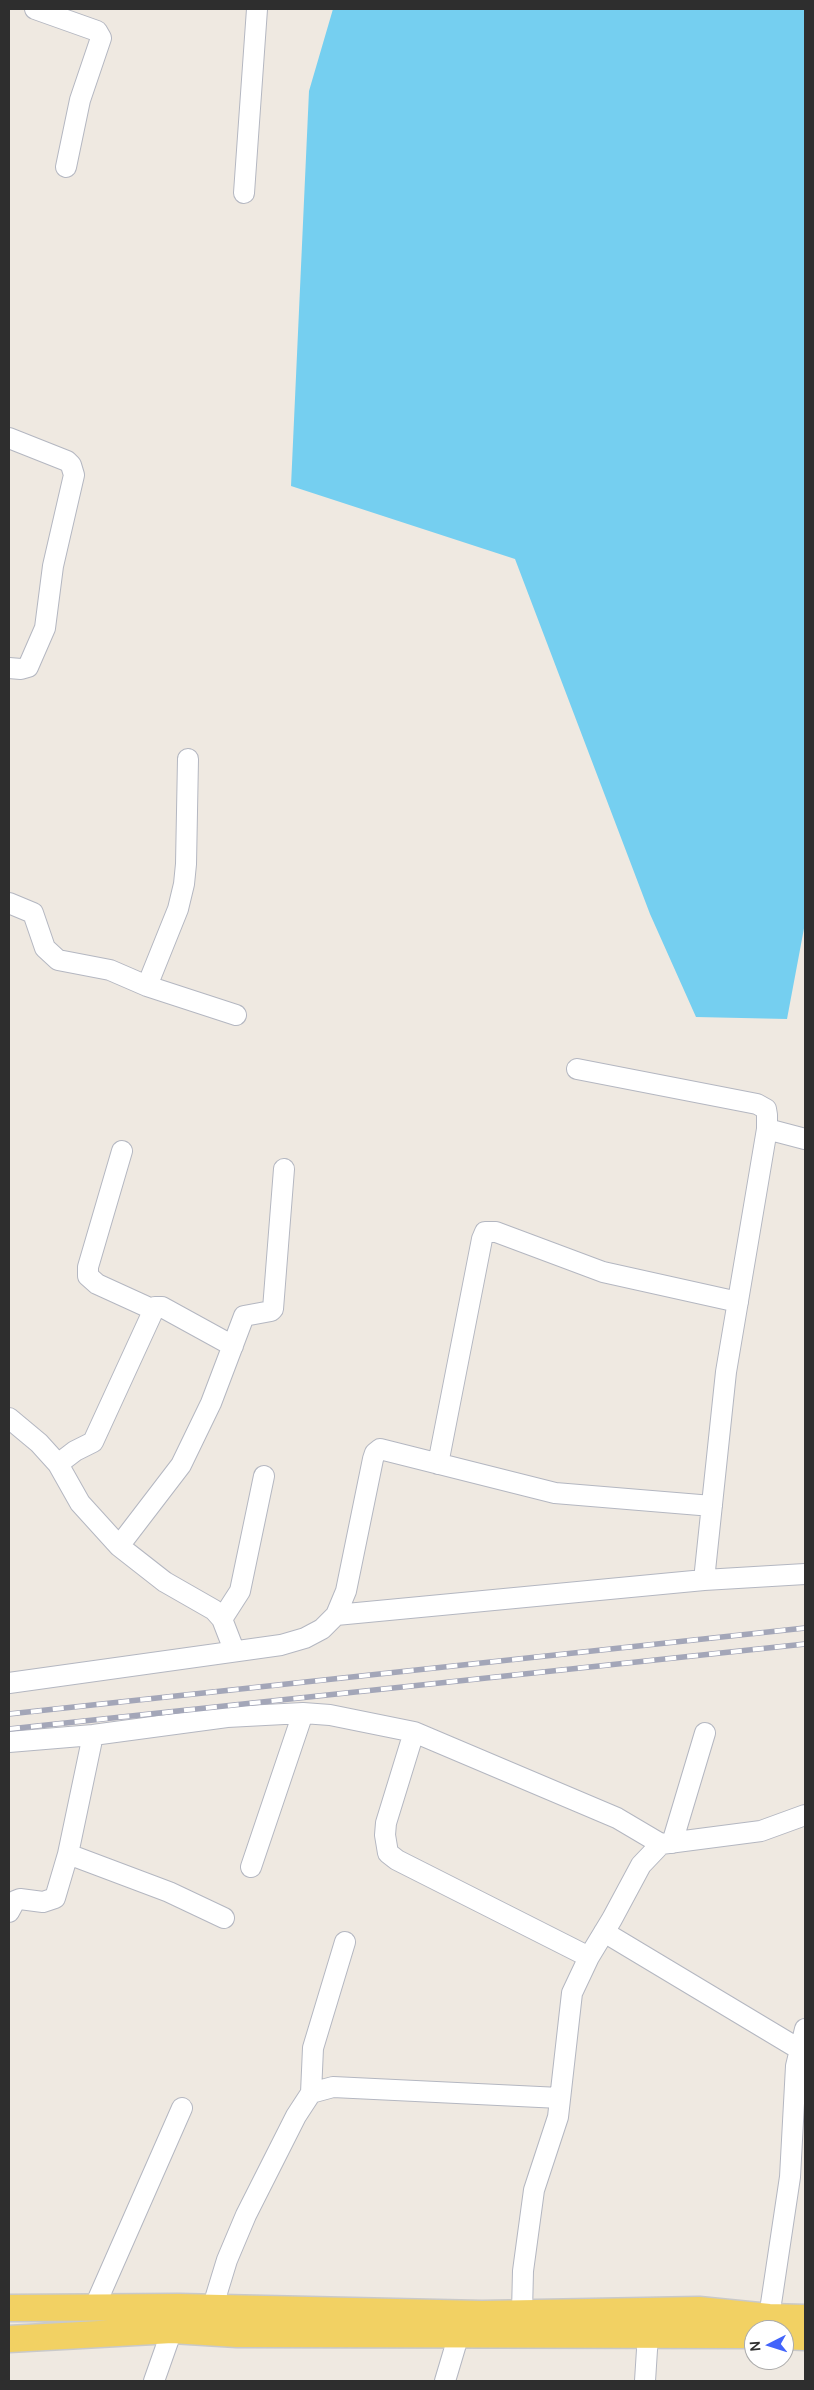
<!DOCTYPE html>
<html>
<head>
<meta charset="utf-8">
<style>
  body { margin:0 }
  #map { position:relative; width:814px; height:2390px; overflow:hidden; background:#efe9e1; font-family:Manrope,sans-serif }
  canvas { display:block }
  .frame { position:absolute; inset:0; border:10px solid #2e2e2e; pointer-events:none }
  .north { position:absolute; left:744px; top:2320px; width:50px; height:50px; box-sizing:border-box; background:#fff; border:1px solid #ababab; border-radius:50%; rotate:265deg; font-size:14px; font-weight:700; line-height:20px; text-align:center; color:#2e2e2e }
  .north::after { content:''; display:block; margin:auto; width:18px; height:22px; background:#4264fb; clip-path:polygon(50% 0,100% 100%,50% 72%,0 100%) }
</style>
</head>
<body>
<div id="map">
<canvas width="814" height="2390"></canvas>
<div class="frame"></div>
<div class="north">N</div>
</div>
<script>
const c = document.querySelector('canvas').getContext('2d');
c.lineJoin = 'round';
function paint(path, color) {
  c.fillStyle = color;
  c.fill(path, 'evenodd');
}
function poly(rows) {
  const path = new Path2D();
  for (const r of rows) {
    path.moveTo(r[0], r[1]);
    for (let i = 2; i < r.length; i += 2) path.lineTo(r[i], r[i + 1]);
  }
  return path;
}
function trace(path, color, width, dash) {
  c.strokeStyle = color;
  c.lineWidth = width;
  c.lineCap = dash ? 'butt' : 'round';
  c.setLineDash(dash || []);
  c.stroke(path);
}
paint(poly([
  [333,9,805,9,805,923,787,1019,696,1017,650,914,515,559,291,486,309,91]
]), '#75cff0');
const minor = poly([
  [35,9,97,31,101,38,80,100,66,167],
  [244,193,257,9],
  [9,438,67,461,71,465,74,475,53,566,45,628,28,667,21,669,9,668],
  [9,903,33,913,45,948,58,960,110,970,147,986,236,1015],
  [147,986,178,909,184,884,186,864,188,759],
  [577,1069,757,1104,766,1109,767,1115,767,1129,726,1372,704,1580],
  [767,1129,805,1139],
  [122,1151,88,1267,88,1276,97,1284,154,1310],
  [9,1418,39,1443,58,1464,80,1503,119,1546,165,1582,214,1610,222,1619,234,1650],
  [58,1464,75,1451,93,1442,155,1307,162,1307,233,1346],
  [438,1464,482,1239,485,1232,496,1232,603,1272,738,1302],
  [119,1546,181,1465,211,1403,244,1316,271,1311,273,1309,284,1169],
  [336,1615,704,1580,805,1574],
  [222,1619,240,1591,264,1476],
  [9,1683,281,1645,305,1638,322,1629,336,1615,346,1591,373,1459,375,1453,380,1449,555,1493,712,1506],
  [414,1732,386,1823,385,1835,388,1853,397,1860,589,1957],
  [9,1742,93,1735,227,1717,303,1713,330,1715,414,1732,617,1818,661,1844],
  [672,1843,705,1733],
  [68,1854,169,1892,224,1918],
  [251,1867,303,1713],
  [9,1912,15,1901,20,1899,43,1902,55,1898,68,1854,93,1735],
  [604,1932,799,2049],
  [311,2093,313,2048,345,1942],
  [94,2308,182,2108],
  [212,2309,227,2260,246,2215,296,2116,311,2093,333,2087,560,2098],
  [522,2312,523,2271,534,2190,558,2117,572,1993,589,1957,612,1919,641,1865,661,1844,761,1831,805,1815],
  [769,2317,790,2177,796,2066,805,2029],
  [154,2381,172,2330],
  [445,2381,459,2334],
  [645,2381,648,2334]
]);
const major = poly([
  [9,2308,179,2307,482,2314,699,2310,769,2317,805,2318],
  [784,2336,805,2337],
  [9,2339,172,2330,237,2334,754,2335]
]);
trace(minor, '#b4b7c1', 22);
trace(major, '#c9c9c9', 29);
trace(minor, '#fff', 20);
trace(major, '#f2d163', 26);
const rail = poly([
  [9,1714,805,1628],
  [9,1729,805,1644]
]);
trace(rail, '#a3a6b8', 5.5);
trace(rail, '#fff', 4, [11]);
</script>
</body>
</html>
